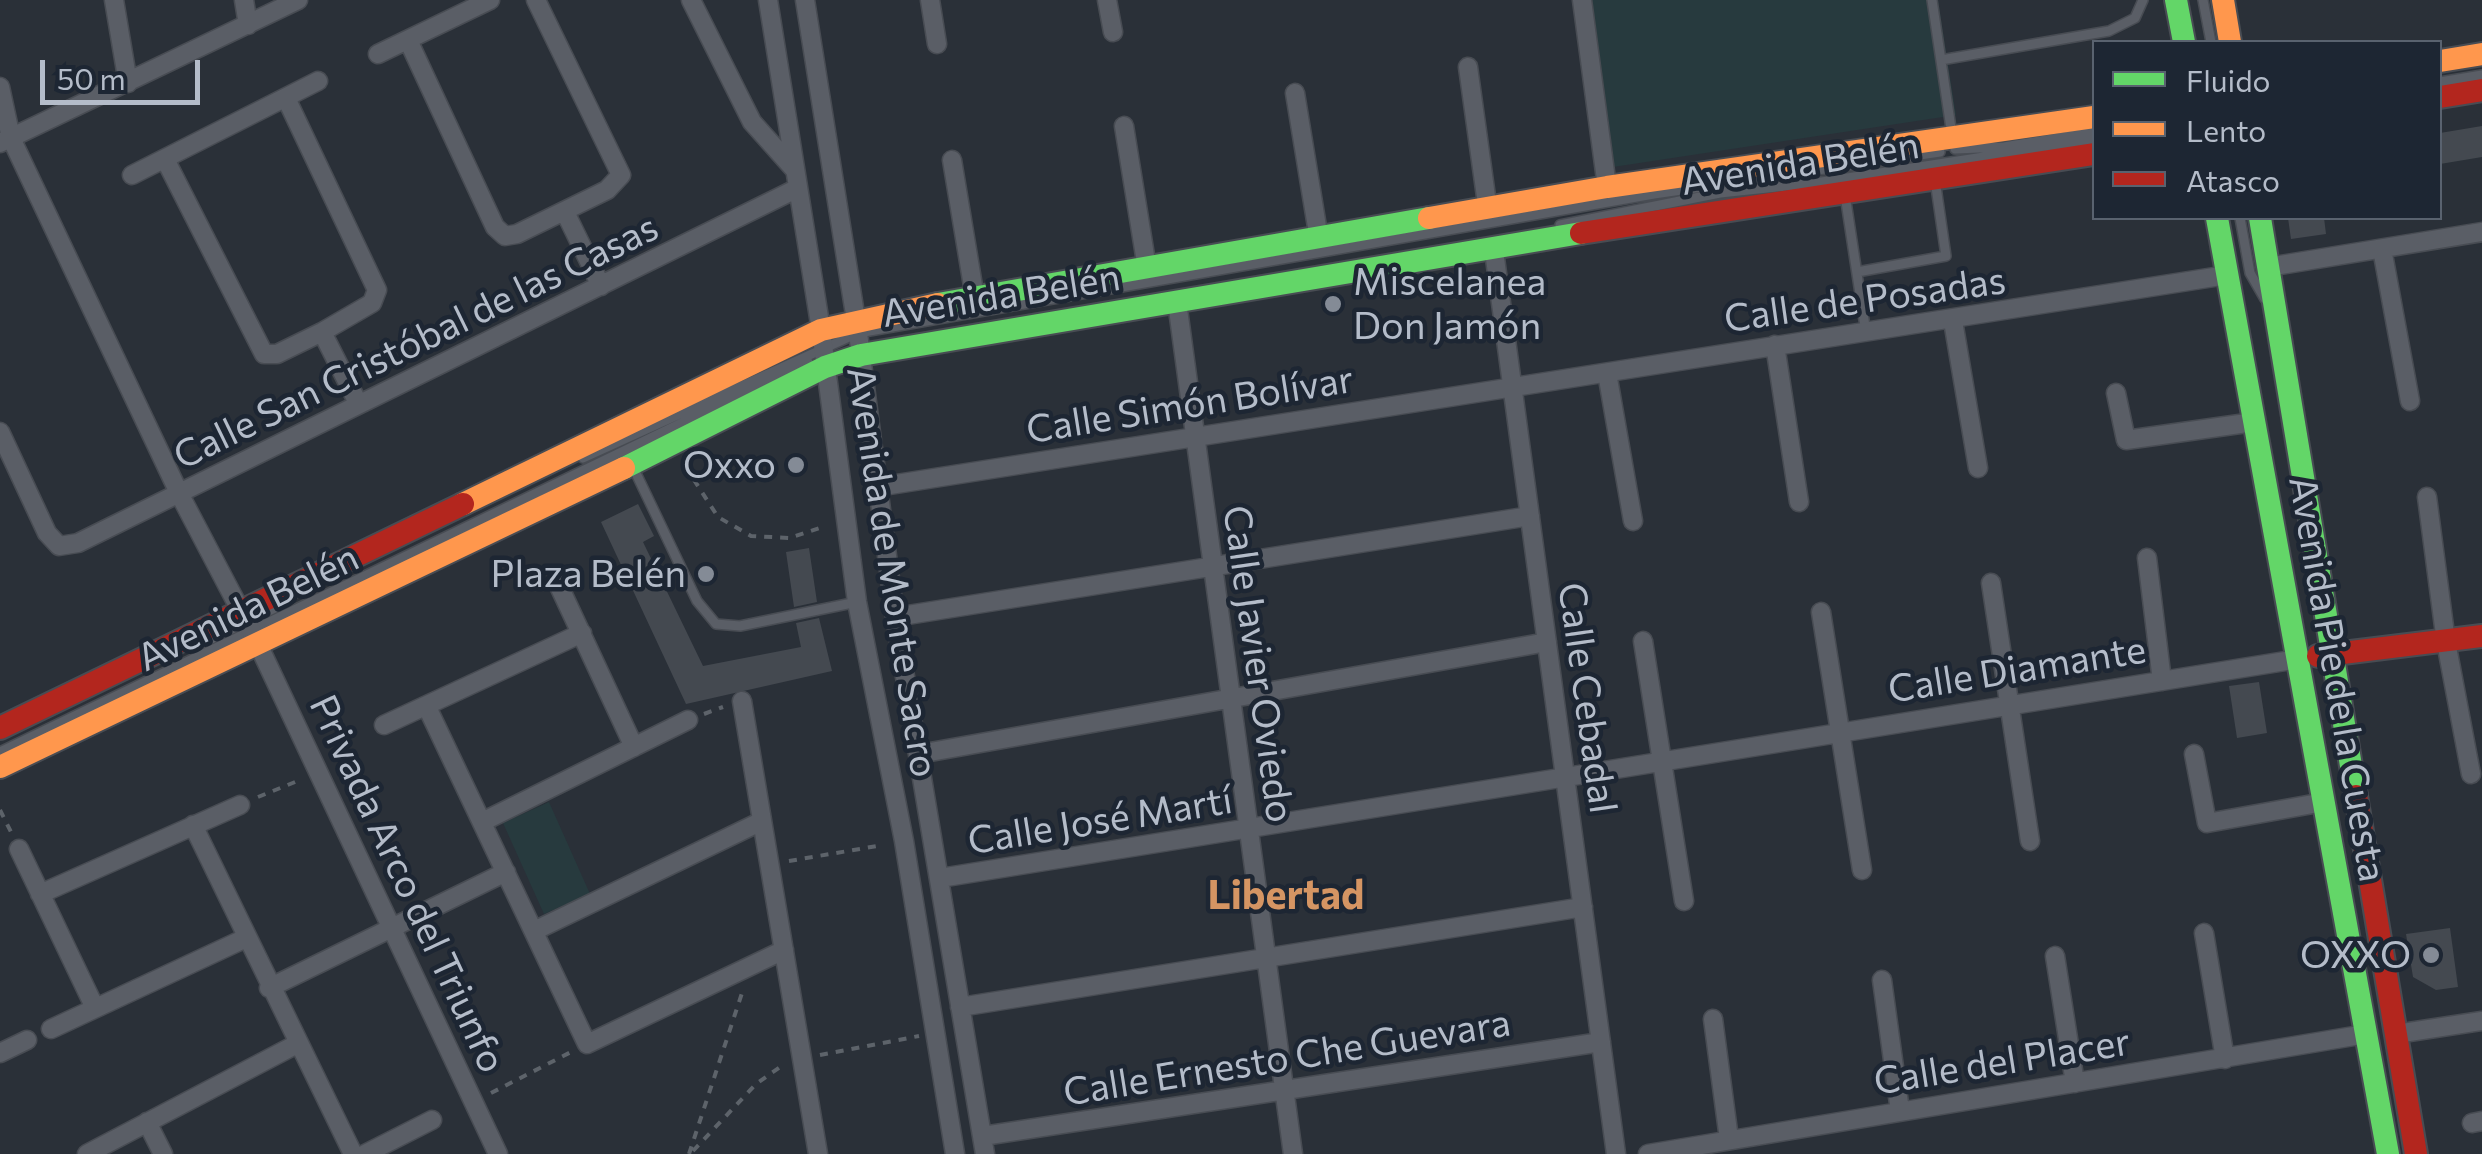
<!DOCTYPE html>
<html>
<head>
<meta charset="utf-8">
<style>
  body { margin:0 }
  #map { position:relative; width:2482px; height:1154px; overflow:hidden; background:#2a3038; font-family:Commissioner,sans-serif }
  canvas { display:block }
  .legend { position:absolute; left:2092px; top:40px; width:350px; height:180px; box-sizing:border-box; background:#1d2633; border:2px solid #59626f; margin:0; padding:12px 18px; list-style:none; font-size:30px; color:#b4bcc9 }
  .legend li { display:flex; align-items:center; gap:20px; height:50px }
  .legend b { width:50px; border:2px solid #59626f }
  .scale { position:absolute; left:40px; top:60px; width:160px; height:45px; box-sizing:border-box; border:5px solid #b4bcc9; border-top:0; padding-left:12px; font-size:30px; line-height:35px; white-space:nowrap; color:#b4bcc9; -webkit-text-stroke:8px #1d2633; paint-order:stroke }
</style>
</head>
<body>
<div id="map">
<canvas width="2482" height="1154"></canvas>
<ul class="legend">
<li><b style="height:12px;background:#63d668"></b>Fluido</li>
<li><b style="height:12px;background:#ff974d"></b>Lento</li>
<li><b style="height:12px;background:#b3261e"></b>Atasco</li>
</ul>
<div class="scale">50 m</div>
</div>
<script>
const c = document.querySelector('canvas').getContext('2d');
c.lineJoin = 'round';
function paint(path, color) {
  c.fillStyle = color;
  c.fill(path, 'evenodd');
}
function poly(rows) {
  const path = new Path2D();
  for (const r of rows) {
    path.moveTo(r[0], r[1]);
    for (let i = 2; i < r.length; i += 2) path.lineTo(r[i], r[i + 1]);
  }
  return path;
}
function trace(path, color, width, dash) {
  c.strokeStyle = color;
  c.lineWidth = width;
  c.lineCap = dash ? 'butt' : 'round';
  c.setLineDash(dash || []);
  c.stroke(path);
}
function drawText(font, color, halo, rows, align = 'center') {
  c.font = font + ' Commissioner,sans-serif';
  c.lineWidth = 9;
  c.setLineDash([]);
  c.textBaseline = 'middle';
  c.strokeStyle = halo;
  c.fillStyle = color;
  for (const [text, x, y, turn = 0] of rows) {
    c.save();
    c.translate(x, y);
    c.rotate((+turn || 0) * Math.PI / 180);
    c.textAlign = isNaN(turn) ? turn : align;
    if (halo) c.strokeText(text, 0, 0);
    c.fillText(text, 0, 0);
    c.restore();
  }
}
paint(poly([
  [1588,0,1938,0,1956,115,1613,167],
  [549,802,590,894,544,914,503,823]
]), '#273a3e');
paint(poly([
  [2482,126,2482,157,2440,164,2440,133],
  [2288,218,2324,218,2326,234,2291,239],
  [638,504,654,536,643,542,703,666,801,647,796,623,819,618,832,671,686,704,601,522],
  [809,548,817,602,794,607,786,552],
  [2259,682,2267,733,2237,738,2229,686],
  [2450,928,2458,987,2436,990,2413,977,2406,934]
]), '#444950');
const lane = poly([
  [1932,0,1952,135],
  [2203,0,2211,42],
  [1941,60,2109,31,2135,18,2143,0],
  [2440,82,2482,75],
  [1955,149,2004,147,2094,132],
  [1845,195,1866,333],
  [2240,218,2250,273,2265,299],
  [1560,225,1720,193,1815,183,2094,140],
  [1857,272,1946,256,1935,180],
  [583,458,858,333,1654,194,1940,152],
  [633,467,697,601,716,624,740,626,857,602],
  [201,644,277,607],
  [0,752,808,362]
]);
const street = poly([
  [114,0,128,83],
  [244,0,248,25],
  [691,0,752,122,794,169],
  [768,0,821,330,857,602,904,841,955,1154],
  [805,0,858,333,895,617,985,1154],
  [930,0,937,44],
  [1107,0,1113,32],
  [1582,0,1607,187],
  [408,40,495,227,505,236,517,234,607,190,621,175,536,0],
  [378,54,490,0],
  [1468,67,1488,211],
  [0,87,11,138,180,495,257,642,498,1154],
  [1295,93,1319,239],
  [1124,126,1147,268],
  [0,143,298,0],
  [952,160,975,298],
  [166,161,264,354,277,354,322,332,372,303,377,290,286,98],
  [132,175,318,81],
  [565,212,601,286],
  [2382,249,2410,401],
  [1494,251,1616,1154],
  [2268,267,2482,232],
  [1177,302,1293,1154],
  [1953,321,1978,468],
  [322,332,358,403],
  [1775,345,1799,502],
  [1607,373,1633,521],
  [2116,393,2126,440,2254,422],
  [0,432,47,533,59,546,78,543,798,188],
  [877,487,2227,275],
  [2427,497,2446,642,2471,774],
  [2147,558,2162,681],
  [1991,583,2030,841],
  [559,586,634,747],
  [1821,612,1862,870],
  [895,617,1530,516],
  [1643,641,1684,901],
  [742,701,818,1154],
  [427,707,587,1044,784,950],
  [384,725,582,633],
  [919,754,1547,642],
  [2194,754,2207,823,2324,802],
  [482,822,688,720],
  [193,825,353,1154],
  [19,849,95,1008],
  [940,878,2298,659],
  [40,894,240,805],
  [534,931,762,821],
  [2204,933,2225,1059],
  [2055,956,2075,1083],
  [1882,980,1900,1111],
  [269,988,506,872],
  [960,1007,1583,907],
  [1713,1019,1729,1139],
  [51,1029,246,938],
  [2396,1034,2482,1021],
  [0,1053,27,1040],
  [147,1122,163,1154],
  [2472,1123,2482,1121],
  [983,1136,1601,1042],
  [87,1154,297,1044],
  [365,1154,432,1120],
  [1648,1154,2366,1034]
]);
const fast = poly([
  [2176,0,2184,42],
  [2217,218,2388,1154],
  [2260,218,2356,796],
  [938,304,1429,218],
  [624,468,825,367,861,355,1581,233]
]);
const slow = poly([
  [2223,0,2230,42],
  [2440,61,2482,54],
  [1429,218,1607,187,2094,117],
  [463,504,821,330,938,304],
  [0,767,624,468]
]);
const jam = poly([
  [2440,97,2482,90],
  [1581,233,2094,154],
  [2318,656,2482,636],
  [0,728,463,504],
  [2356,796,2416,1154]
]);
trace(lane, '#484c53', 12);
trace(street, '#484c53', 21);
trace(fast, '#484c53', 26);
trace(slow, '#484c53', 26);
trace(jam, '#484c53', 26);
trace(poly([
  [685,466,718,517,751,536,789,538,826,526],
  [704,714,723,707],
  [258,797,300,780],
  [0,810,11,832],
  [789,861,883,845],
  [820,1055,919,1036],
  [491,1093,571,1052],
  [693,1151,756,1084,783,1065],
  [689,1154,742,993]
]), '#5d636a', 4, [8, 8]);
trace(lane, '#5a5e66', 9);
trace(street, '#5a5e66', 18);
trace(fast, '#63d668', 22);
trace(slow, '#ff974d', 22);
trace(jam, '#b3261e', 22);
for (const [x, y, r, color] of [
  [1333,304,10,"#848b96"],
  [796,465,10,"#848b96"],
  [706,574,10,"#848b96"],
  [2431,955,10,"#848b96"]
]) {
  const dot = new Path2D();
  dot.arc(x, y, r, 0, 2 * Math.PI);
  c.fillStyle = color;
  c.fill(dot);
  trace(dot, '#1d2633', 4);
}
drawText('38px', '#b4bcc9', '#1d2633', [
  ["Avenida Belén",1800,164,-9],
  ["Avenida Belén",1001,296,-9],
  ["Calle de Posadas",1865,300,-8],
  ["Calle San Cristóbal de las Casas",416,342,-26],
  ["Calle Simón Bolívar",1190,405,-9],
  ["Avenida de Monte Sacro",892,572,81],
  ["Avenida Belén",248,608,-26],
  ["Calle Javier Oviedo",1258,664,82],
  ["Calle Diamante",2017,670,-9],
  ["Avenida Pie de la Cuesta",2337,679,80],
  ["Calle Cebadal",1587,698,82],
  ["Calle José Martí",1100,821,-9],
  ["Privada Arco del Triunfo",407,884,65],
  ["Calle Ernesto Che Guevara",1287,1058,-9],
  ["Calle del Placer",2002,1062,-9]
]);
drawText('38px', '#b4bcc9', '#1d2633', [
  ["Miscelanea",1353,282,"left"],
  ["Don Jamón",1353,326,"left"],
  ["Oxxo",776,465],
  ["Plaza Belén",686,574],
  ["OXXO",2411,955]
], 'right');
drawText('bold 40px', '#d59563', '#1d2633', [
  ["Libertad",1286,896]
]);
</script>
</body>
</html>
